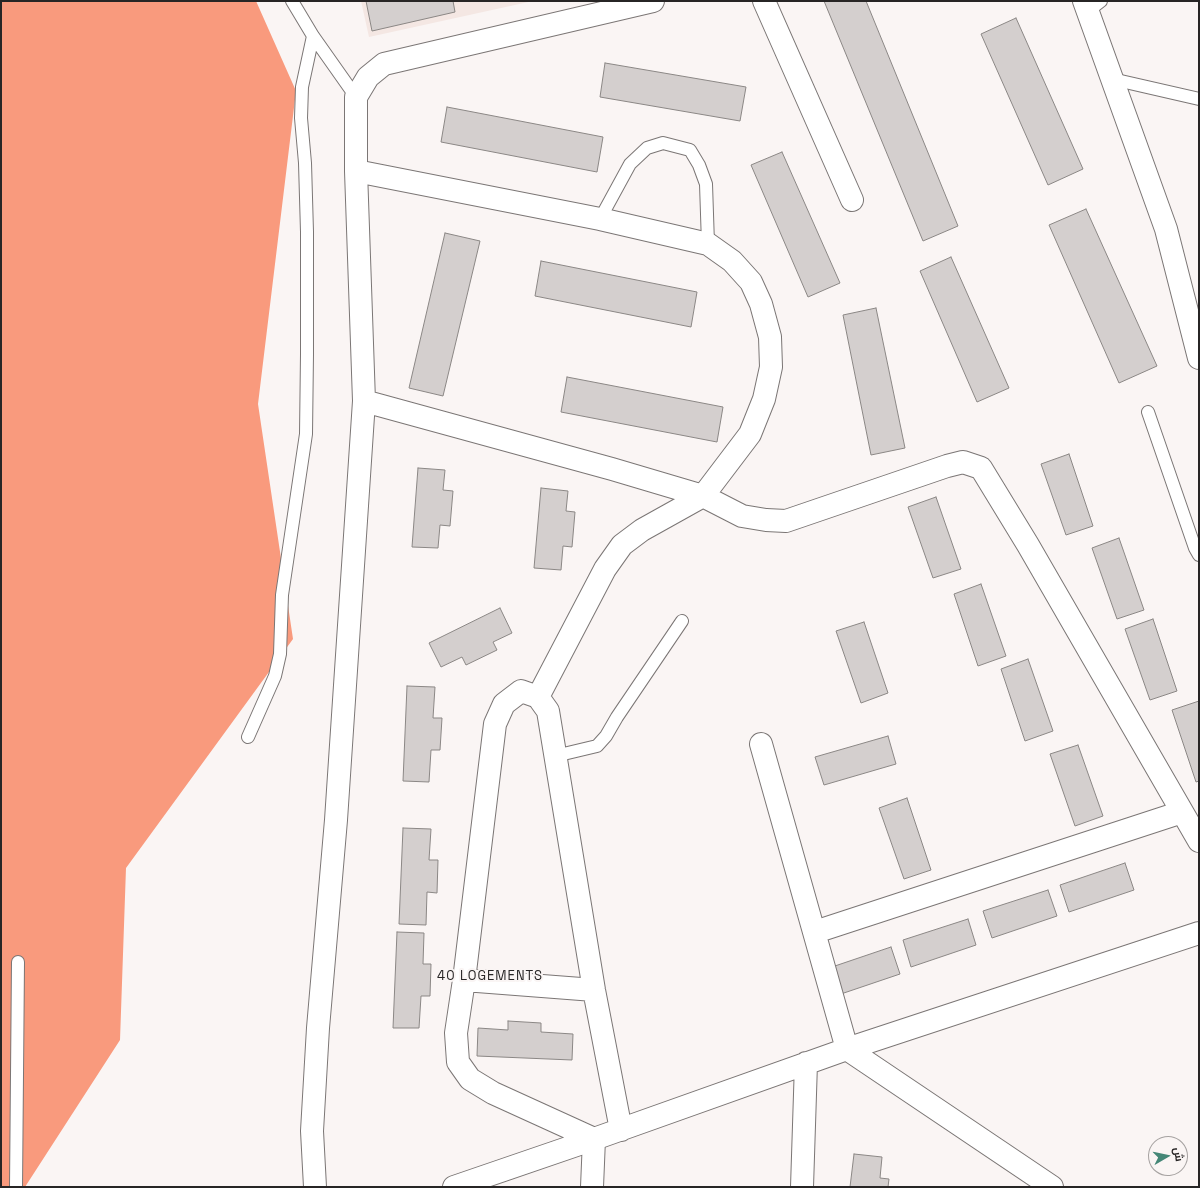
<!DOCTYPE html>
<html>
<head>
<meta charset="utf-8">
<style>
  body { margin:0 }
  #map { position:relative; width:1200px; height:1188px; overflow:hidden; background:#faf5f4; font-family:"Space Grotesk",Cairo,sans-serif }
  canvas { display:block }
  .frame { position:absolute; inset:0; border:2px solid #272525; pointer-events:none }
  .north { position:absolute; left:1148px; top:1136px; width:40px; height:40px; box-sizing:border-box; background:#faf5f4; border:1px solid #a6a2a1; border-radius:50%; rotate:81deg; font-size:11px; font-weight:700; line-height:16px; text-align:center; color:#272525 }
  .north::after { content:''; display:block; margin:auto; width:14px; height:18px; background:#458777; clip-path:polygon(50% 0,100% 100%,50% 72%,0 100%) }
</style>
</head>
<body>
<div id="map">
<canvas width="1200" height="1188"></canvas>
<div class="frame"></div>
<div class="north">ش</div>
</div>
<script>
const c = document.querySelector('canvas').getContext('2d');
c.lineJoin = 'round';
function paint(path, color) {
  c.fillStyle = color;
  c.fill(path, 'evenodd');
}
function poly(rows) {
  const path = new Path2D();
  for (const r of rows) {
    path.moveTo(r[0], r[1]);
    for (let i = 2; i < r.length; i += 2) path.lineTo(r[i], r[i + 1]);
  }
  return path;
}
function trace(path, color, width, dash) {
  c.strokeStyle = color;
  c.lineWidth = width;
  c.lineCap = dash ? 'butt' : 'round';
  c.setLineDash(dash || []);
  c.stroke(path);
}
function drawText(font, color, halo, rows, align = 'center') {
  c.font = font + ' "Space Grotesk",sans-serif';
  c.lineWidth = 4;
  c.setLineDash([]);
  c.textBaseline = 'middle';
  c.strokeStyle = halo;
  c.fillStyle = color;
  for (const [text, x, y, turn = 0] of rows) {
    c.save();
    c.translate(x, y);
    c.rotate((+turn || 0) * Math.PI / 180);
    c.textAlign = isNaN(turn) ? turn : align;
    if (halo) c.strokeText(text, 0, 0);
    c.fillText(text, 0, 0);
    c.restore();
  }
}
paint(poly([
  [361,1,533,1,369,37]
]), '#f4e7e3');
paint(poly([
  [1,1,256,1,296,91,258,404,293,639,126,868,120,1040,25,1187,1,1187]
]), '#f99a7d');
const building = poly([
  [366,1,453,1,455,12,372,31,366,1],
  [824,1,866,1,958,226,923,241,824,1],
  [1016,18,1083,169,1048,185,981,34,1016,18],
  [605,63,746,87,740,121,600,97,605,63],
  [447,107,603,137,597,172,441,142,447,107],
  [782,152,840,283,808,297,751,165,782,152],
  [1086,209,1157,366,1119,383,1049,225,1086,209],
  [445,233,480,241,443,396,409,388,445,233],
  [951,257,1009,388,977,402,920,271,951,257],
  [541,261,697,292,691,327,535,296,541,261],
  [876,308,905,448,871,455,843,315,876,308],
  [567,377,723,407,717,442,561,412,567,377],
  [1069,454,1093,526,1066,535,1041,464,1069,454],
  [418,468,445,470,443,490,453,491,450,526,440,525,438,548,412,547,418,468],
  [541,488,568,491,566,511,575,512,572,547,563,546,561,570,534,568,541,488],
  [936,497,961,569,933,578,908,507,936,497],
  [1119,538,1144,610,1117,619,1092,548,1119,538],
  [981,584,1006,656,978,666,954,594,981,584],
  [500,608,512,633,493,642,497,650,466,665,462,657,441,667,429,643,500,608],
  [1153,619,1177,691,1150,700,1125,629,1153,619],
  [864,622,888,693,861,703,836,631,864,622],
  [1028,659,1053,731,1025,741,1001,669,1028,659],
  [407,686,435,687,433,718,442,718,440,750,431,750,429,782,403,781,407,686],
  [1199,701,1199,781,1196,782,1172,710,1199,701],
  [888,736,896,764,824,785,815,757,888,736],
  [1078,745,1103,816,1075,826,1050,754,1078,745],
  [907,798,931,870,904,879,879,808,907,798],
  [403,828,431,829,429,860,438,860,437,893,427,892,426,925,399,924,403,828],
  [1125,863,1134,890,1069,912,1060,885,1125,863],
  [1048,890,1057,916,992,938,983,911,1048,890],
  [968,919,976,945,911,967,903,940,968,919],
  [397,932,424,933,423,964,431,964,430,996,421,996,419,1028,393,1028,397,932],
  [891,947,900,974,835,996,826,969,891,947],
  [508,1021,541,1023,541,1032,573,1034,572,1060,477,1056,478,1028,508,1030,508,1021],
  [854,1154,882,1157,880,1178,889,1179,888,1187,850,1187,854,1154]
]);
paint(building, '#d4cfce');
trace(building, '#8b8785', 1);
const service = poly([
  [292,1,313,36,356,97],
  [1088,11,1101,1],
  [1112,79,1199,99],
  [600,219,630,164,647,148,663,143,690,150,699,165,706,184,708,244],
  [1148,412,1195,548,1199,555],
  [248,737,275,676,280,654,282,595,306,434,307,354,307,232,305,163,301,118,302,87,313,36],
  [555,756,597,746,606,736,617,717,682,621],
  [16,1187,18,962]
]);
const minor = poly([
  [764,1,852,200],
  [356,171,600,219,708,244,732,261,751,282,761,304,770,337,771,367,764,399,750,434,703,496,642,530,622,545,605,569,538,697],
  [364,401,612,469,703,496,742,516,766,520,786,521,947,466,963,462,981,468,1028,545,1199,841],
  [761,744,847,1049,1052,1187],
  [815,932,1182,812],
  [464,980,594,990],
  [594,1139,493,1093,470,1079,458,1062,456,1033,464,980,495,724,504,704,521,691,538,697,548,711,594,990,621,1130],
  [315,1187,312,1131,318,1028,336,820,364,401,356,171,356,97,368,77,384,64,653,1],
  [454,1187,594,1139,847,1049,1199,933],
  [592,1187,594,1139],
  [802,1187,806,1063]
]);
const secondary = poly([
  [1084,1,1166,229,1199,358]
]);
trace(service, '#7b7675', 14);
trace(minor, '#7b7675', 24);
trace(secondary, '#7b7675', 24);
trace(service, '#fff', 12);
trace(minor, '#fff', 22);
trace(secondary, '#fff', 22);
c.letterSpacing = '1px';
drawText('13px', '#272525', '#faf5f4', [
  ["40 LOGEMENTS",490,976]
]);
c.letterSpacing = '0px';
</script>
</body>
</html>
